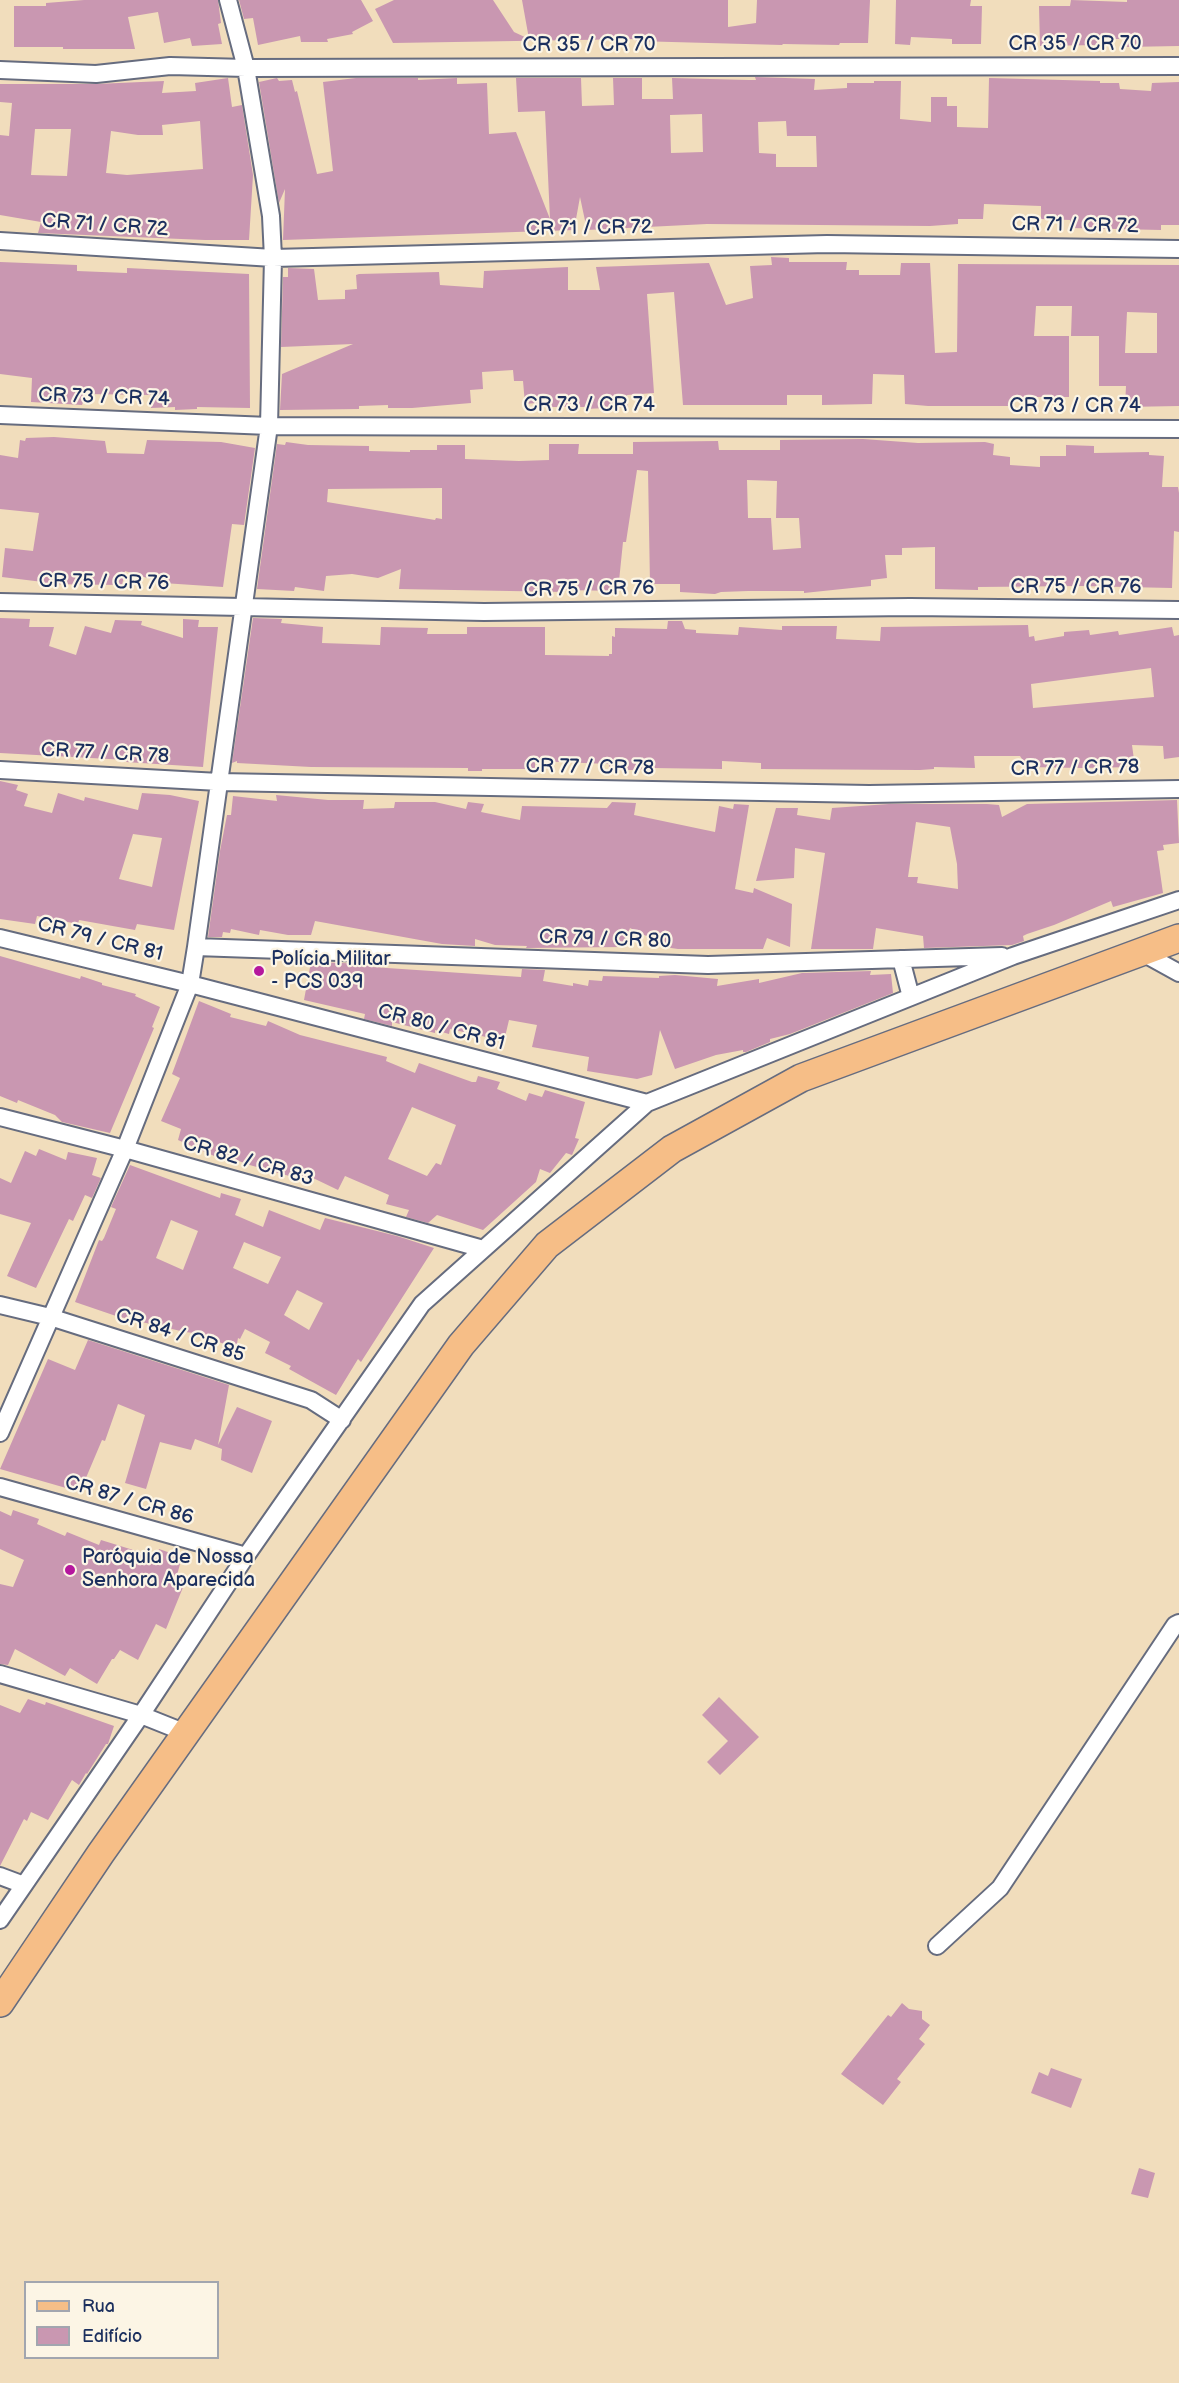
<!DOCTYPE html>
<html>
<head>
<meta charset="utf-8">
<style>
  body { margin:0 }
  #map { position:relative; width:1179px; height:2383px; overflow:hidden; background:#f1ddbc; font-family:"Balsamiq Sans",sans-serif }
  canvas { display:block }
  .legend { position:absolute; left:24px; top:2281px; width:195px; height:78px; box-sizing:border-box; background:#fcf5e5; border:2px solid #a2a6af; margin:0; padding:8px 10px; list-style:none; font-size:18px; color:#1b2f5e }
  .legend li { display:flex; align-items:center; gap:12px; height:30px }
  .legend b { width:30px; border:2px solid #a2a6af }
</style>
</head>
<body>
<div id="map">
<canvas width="1179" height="2383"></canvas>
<ul class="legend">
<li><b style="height:8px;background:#f6be87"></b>Rua</li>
<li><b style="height:16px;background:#c997b1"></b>Edifício</li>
</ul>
</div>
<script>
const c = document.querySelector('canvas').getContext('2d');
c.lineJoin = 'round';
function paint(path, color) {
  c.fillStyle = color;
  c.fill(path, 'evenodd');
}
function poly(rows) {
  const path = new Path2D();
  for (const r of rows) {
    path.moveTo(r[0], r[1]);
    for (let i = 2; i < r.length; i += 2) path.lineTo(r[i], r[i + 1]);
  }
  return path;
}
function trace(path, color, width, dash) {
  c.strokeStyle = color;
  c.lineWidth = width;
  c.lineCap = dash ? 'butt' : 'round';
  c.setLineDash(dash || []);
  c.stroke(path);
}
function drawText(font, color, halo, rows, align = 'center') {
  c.font = font + ' "Balsamiq Sans",sans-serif';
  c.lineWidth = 4.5;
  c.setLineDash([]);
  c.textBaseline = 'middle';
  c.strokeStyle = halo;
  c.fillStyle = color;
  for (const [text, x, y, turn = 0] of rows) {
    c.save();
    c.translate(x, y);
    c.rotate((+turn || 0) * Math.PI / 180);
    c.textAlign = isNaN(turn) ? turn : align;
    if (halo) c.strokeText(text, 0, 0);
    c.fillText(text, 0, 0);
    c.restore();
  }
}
paint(poly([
  [84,0,218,0,221,23,218,24,222,44,192,46,190,38,164,43,158,12,128,17,135,49,63,49,63,47,14,47,14,6,46,6,46,3],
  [239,0,361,0,373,21,352,32,353,34,327,39,328,42,301,42,300,36,258,45,253,18,244,19],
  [394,0,493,0,514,32,529,39,522,0,728,0,728,27,756,23,757,0,870,0,868,43,840,43,839,45,783,44,782,45,635,41,638,39,393,43,375,9],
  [896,0,971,0,970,6,982,6,981,44,952,44,952,39,911,37,910,45,895,44],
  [1071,0,1127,2,1127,0,1179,0,1179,46,1125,47,1125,39,1097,39,1097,45,1040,46,1039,6,1070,6],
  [755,77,815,79,814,90,847,88,847,83,874,83,874,81,901,81,900,119,931,122,931,97,947,97,947,106,957,106,957,127,987,128,988,128,989,78,1100,81,1100,83,1119,83,1120,89,1151,91,1152,83,1179,82,1179,225,1161,225,1161,230,1070,228,1070,220,1041,219,1041,206,984,204,983,219,958,219,958,224,930,226,707,224,587,230,580,197,574,230,283,240,285,189,279,203,259,82,277,78,279,81,292,80,295,92,297,91,317,174,333,171,323,82,356,78,418,78,418,80,457,78,457,84,487,83,489,134,516,132,550,219,545,111,518,112,516,78,581,78,582,106,614,105,613,78,642,78,642,99,673,99,672,78,749,80,756,80],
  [702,114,703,152,671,153,670,115],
  [786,121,787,136,816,136,817,167,776,167,776,154,759,153,758,122],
  [228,78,232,107,242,105,253,175,249,240,205,240,38,233,41,222,0,215,0,135,9,136,12,103,0,102,0,84,96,84,164,81,162,93,196,91,195,83],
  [200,121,203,169,127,175,106,173,111,131,138,135,163,135,162,125],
  [35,129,71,129,67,176,31,175],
  [771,257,789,258,789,262,847,262,846,270,859,270,859,275,900,275,901,263,930,263,935,353,957,352,958,264,1179,265,1179,406,1125,407,1126,386,1099,386,1099,336,1071,336,1072,306,1036,306,1034,336,1069,336,1069,397,1012,397,1012,406,928,406,905,404,904,375,873,374,872,404,822,405,822,395,787,395,787,405,683,405,674,292,647,294,654,393,627,395,628,407,585,409,585,407,536,407,536,403,525,404,523,381,514,381,513,370,482,372,483,389,470,390,471,403,412,408,388,408,388,405,359,406,359,409,280,410,282,374,353,344,281,347,283,277,288,277,288,268,314,269,318,300,345,299,345,290,357,289,356,275,359,274,439,272,440,285,483,288,484,271,568,267,568,290,600,290,596,267,709,263,726,305,753,298,750,266,772,265],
  [1127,312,1157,313,1157,353,1125,353],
  [0,262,77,265,77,271,127,273,127,268,249,274,250,408,197,407,197,409,175,410,175,407,151,408,151,395,86,394,82,405,31,402,32,378,0,374],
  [54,437,105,441,107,453,144,454,147,440,221,442,255,448,244,525,232,524,223,587,163,583,125,571,122,585,43,584,43,582,2,577,5,548,33,551,39,513,0,509,0,455,18,458,20,440,25,441,26,438],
  [863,439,918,443,985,442,994,444,993,455,1010,457,1010,465,1040,467,1040,456,1066,456,1066,445,1094,446,1094,453,1149,452,1149,455,1164,456,1162,487,1178,487,1179,493,1179,532,1174,531,1172,588,1081,586,978,587,978,590,935,589,935,547,902,548,902,555,885,555,887,578,871,580,871,586,804,593,804,591,748,591,721,592,715,594,680,592,680,584,650,584,648,471,637,470,626,542,623,542,618,591,565,590,565,592,399,589,401,569,378,578,352,574,326,576,324,591,295,587,294,591,257,589,277,444,285,445,286,442,308,445,369,446,369,451,410,452,410,450,437,450,437,445,465,445,465,459,519,461,549,460,549,444,579,444,578,454,633,454,633,442,718,441,719,450,780,450,780,440],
  [747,480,777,481,776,518,799,518,801,548,773,550,771,518,748,518],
  [442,488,442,519,436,518,435,520,327,502,328,489],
  [0,618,30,619,29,627,54,627,49,646,76,655,85,626,111,633,115,620,142,621,141,625,183,638,183,619,199,620,198,627,218,627,203,767,126,762,127,760,0,753],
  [253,618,282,619,281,623,323,627,322,643,380,645,381,627,428,628,427,634,467,634,467,627,545,627,545,655,609,656,609,654,612,654,612,636,615,637,615,628,667,629,668,621,682,621,685,629,696,630,696,633,738,635,739,627,782,630,782,626,837,626,836,639,880,641,881,627,1028,625,1029,637,1034,636,1035,641,1064,636,1064,632,1089,630,1090,635,1118,631,1119,635,1172,627,1174,636,1179,635,1179,757,1164,759,1163,746,1132,745,1135,767,1082,768,1027,767,1020,756,974,756,975,768,934,767,934,769,920,770,761,769,761,763,722,761,722,769,652,768,637,770,609,770,609,764,535,761,535,769,482,769,482,771,468,771,468,768,311,767,237,763,237,761,232,763],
  [1151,668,1154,697,1033,708,1031,684],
  [0,781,18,785,16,790,28,794,24,806,52,813,58,793,84,801,85,797,138,810,142,793,170,795,199,801,174,930,137,924,135,930,79,920,78,924,37,916,35,924,0,919],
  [133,834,162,838,152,887,119,879],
  [276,795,328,800,364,800,363,809,394,808,395,802,435,802,466,809,468,802,484,804,481,812,520,820,522,806,607,808,612,802,636,803,634,815,715,832,719,806,733,809,734,804,749,805,735,889,753,893,754,888,792,904,790,947,767,938,763,949,678,949,671,948,630,928,623,947,526,948,527,946,495,945,475,939,475,946,442,944,315,921,311,935,288,935,260,930,259,935,231,929,230,933,223,932,222,937,208,937,220,851,227,815,231,815,233,796,277,801],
  [1177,800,1179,843,1163,845,1164,850,1157,851,1163,893,1113,907,1111,901,1054,925,1027,934,1023,936,1024,941,1012,945,924,948,923,936,876,928,873,949,811,949,825,853,795,848,794,878,756,881,776,808,798,808,797,815,830,820,832,808,889,804,987,804,999,805,1002,817,1027,804],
  [916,822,950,827,957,864,958,889,917,883,918,877,908,877],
  [0,956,80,979,81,976,102,983,102,985,136,994,135,996,160,1007,152,1027,154,1028,110,1133,62,1122,55,1115,18,1100,17,1103,0,1096],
  [311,962,372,964,372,967,521,977,522,969,545,970,543,981,573,986,573,983,588,986,589,980,602,981,603,976,659,978,659,976,675,975,718,979,717,986,759,979,759,983,802,973,871,971,870,975,891,974,893,993,790,1034,770,1039,770,1042,746,1052,743,1052,743,1050,716,1055,675,1069,660,1030,652,1075,637,1079,587,1071,589,1057,532,1047,537,1025,509,1020,504,1041,450,1029,449,1034,435,1030,435,1033,392,1022,392,1026,364,1019,365,1014,304,1000],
  [199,1001,231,1014,230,1017,266,1026,268,1021,300,1035,387,1057,386,1061,415,1073,419,1063,472,1082,476,1082,478,1076,500,1082,497,1089,526,1101,529,1093,542,1097,545,1090,585,1102,575,1138,579,1139,572,1155,566,1153,550,1173,540,1169,536,1182,483,1230,437,1215,428,1223,406,1217,409,1210,386,1204,389,1195,345,1176,338,1190,313,1178,311,1182,246,1164,223,1154,221,1159,178,1140,181,1129,161,1121,180,1078,172,1074],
  [412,1107,456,1125,441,1165,436,1163,427,1176,388,1159],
  [39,1149,66,1160,68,1152,97,1158,92,1175,101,1178,92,1198,85,1195,73,1221,69,1219,36,1288,7,1276,31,1223,0,1214,0,1178,11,1183,25,1151,36,1156],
  [130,1165,220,1198,221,1193,241,1199,235,1215,263,1227,269,1210,320,1230,325,1218,397,1236,434,1248,361,1362,358,1359,336,1395,289,1369,291,1366,265,1353,270,1342,245,1329,240,1339,238,1338,236,1349,195,1332,194,1333,185,1332,116,1316,75,1302,99,1240,102,1241,104,1238,116,1209,111,1207],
  [171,1220,198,1231,183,1270,156,1258],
  [244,1242,281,1257,268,1284,233,1268],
  [297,1290,323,1303,309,1330,284,1315],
  [88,1340,229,1385,218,1445,237,1407,272,1421,252,1473,221,1460,222,1449,195,1439,191,1450,160,1442,146,1489,125,1483,145,1415,118,1404,105,1441,102,1440,80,1492,0,1469,48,1359,75,1370],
  [13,1510,39,1519,37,1524,65,1536,67,1532,99,1545,101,1540,143,1553,144,1551,157,1558,159,1549,182,1557,177,1575,186,1580,166,1629,156,1624,138,1660,120,1650,114,1659,112,1659,97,1684,70,1668,65,1676,15,1649,8,1665,0,1664,0,1584,13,1587,24,1560,0,1549,0,1511,11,1516],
  [719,1697,759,1737,720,1775,707,1762,728,1741,702,1715],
  [28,1699,45,1705,46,1702,114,1726,108,1744,106,1744,87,1774,86,1773,79,1785,72,1780,48,1820,31,1812,27,1821,24,1819,0,1866,0,1705,20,1713],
  [902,2003,909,2009,922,2011,922,2019,930,2025,919,2039,925,2044,897,2079,901,2082,883,2105,841,2074,888,2015,891,2017],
  [1051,2068,1082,2079,1071,2108,1031,2093,1039,2072,1048,2076],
  [1139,2168,1155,2173,1148,2198,1131,2194]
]), '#c997b1');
const street = poly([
  [0,70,96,74,170,66,246,68,1179,66],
  [0,241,273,258,827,244,1179,249],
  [0,415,269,426,1179,429],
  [0,602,484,612,910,607,1179,610],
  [0,770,219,782,869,794,1179,789],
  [0,938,190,984,647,1103],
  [196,947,708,965,1002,956],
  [1141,952,1179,973],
  [901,959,911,997],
  [0,1117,125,1149,483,1249],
  [0,1305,50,1317,311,1400,342,1420],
  [0,1433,125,1149,190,984,196,947,269,426,273,258,271,216,246,68,228,0],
  [0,1487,246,1556],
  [0,1674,141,1715,186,1733],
  [0,1876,24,1885],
  [0,1920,141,1715,246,1556,422,1304,647,1103,1013,956,1179,900],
  [937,1946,1000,1888,1175,1625,1179,1623]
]);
const primary = poly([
  [0,2003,101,1853,461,1345,547,1245,672,1149,801,1078,1179,938]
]);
trace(street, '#666c7f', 20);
trace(primary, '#666c7f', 30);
trace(street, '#fff', 16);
trace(primary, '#f6be87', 27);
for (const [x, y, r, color] of [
  [259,971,6,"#b5179e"],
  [70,1570,6,"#b5179e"]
]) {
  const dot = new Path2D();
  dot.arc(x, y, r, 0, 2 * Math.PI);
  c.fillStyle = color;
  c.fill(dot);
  trace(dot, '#fcf5e5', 2);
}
drawText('20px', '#1b2f5e', '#fcf5e5', [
  ["CR 35 / CR 70",1075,45],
  ["CR 35 / CR 70",589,46],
  ["CR 71 / CR 72",105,226,4],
  ["CR 71 / CR 72",1075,226,1],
  ["CR 71 / CR 72",589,229,-1],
  ["CR 73 / CR 74",104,398,2],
  ["CR 73 / CR 74",589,406],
  ["CR 73 / CR 74",1075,407],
  ["CR 75 / CR 76",104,583,1],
  ["CR 75 / CR 76",1076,588],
  ["CR 75 / CR 76",589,590,-1],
  ["CR 77 / CR 78",105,754,3],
  ["CR 77 / CR 78",590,768,1],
  ["CR 77 / CR 78",1075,769,-1],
  ["CR 79 / CR 81",100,940,14],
  ["CR 79 / CR 80",605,940,2],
  ["CR 80 / CR 81",441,1028,15],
  ["CR 82 / CR 83",248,1162,16],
  ["CR 84 / CR 85",180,1336,18],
  ["CR 87 / CR 86",129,1501,16]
]);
drawText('20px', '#1b2f5e', '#fcf5e5', [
  ["Polícia Militar",271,960],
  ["- PCS 039",271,983],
  ["Paróquia de Nossa",82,1558],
  ["Senhora Aparecida",82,1581]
], 'left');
</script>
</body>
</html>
